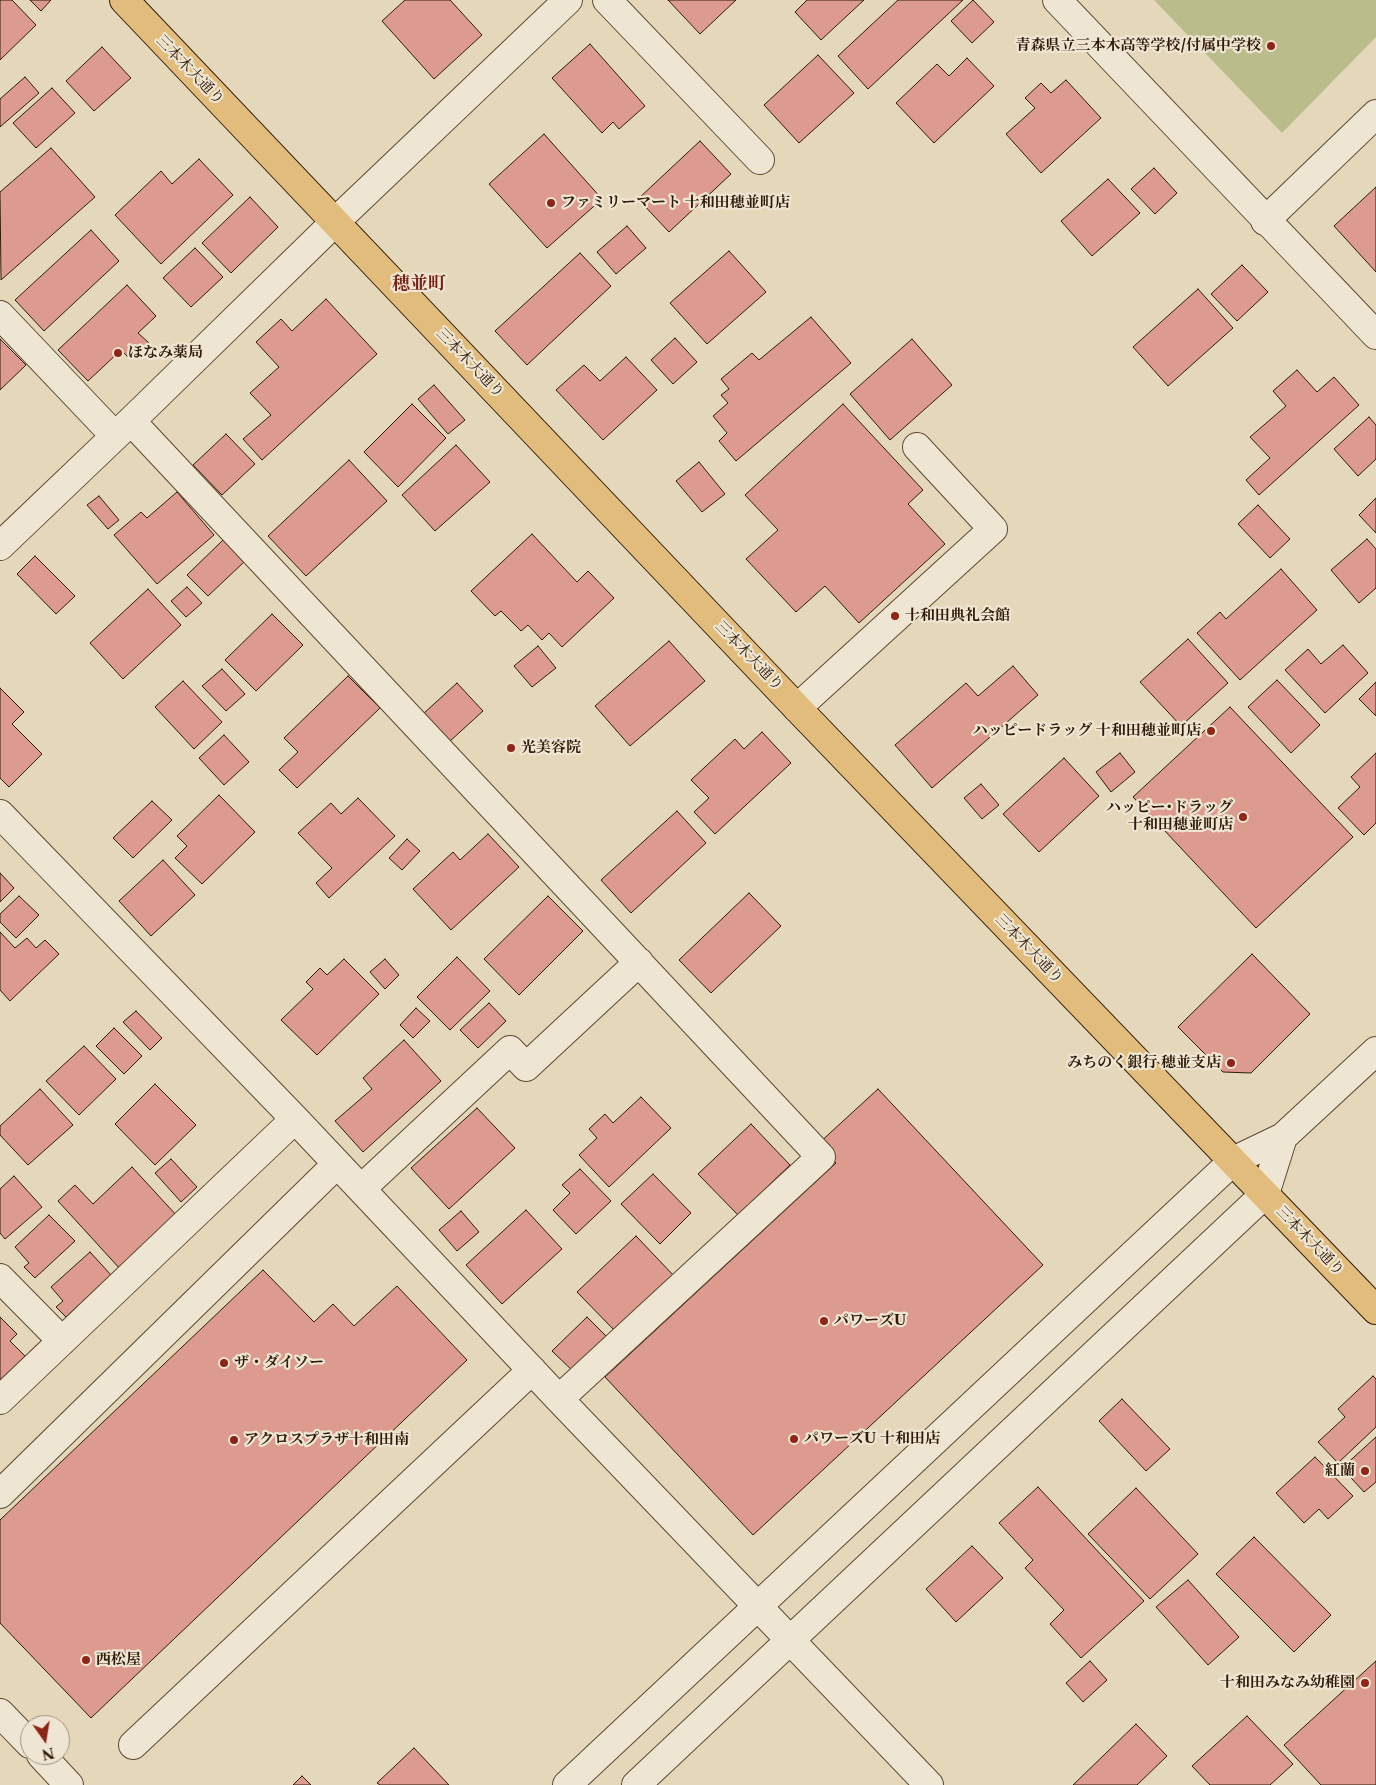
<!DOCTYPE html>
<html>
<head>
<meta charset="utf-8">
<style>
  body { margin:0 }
  #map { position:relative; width:1376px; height:1785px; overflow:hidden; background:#e5d7b9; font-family:"Libre Caslon Text",serif }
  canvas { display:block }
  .north { position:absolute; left:20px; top:1715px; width:50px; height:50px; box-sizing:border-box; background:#eee5d2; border:1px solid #a29482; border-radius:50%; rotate:167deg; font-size:14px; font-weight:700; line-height:20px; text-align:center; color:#301b09 }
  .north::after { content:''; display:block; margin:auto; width:18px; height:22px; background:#8f2418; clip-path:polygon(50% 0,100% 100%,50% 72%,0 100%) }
</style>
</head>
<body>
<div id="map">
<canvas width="1376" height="1785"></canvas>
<div class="north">N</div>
</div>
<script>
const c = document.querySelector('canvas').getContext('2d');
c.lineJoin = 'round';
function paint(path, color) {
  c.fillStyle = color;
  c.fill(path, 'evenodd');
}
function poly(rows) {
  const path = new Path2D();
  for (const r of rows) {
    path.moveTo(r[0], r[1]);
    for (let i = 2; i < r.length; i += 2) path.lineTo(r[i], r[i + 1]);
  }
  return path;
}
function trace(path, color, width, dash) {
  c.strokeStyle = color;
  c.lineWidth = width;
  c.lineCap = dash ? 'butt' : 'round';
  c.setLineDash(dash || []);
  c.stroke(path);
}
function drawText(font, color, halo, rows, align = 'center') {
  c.font = font + ' "Libre Caslon Text","Noto Serif JP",serif';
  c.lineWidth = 4.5;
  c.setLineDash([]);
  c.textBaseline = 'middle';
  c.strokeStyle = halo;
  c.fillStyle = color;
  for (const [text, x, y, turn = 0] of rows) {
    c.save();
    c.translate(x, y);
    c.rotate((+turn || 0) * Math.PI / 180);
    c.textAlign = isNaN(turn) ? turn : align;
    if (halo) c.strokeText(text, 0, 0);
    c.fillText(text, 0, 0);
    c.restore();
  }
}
paint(poly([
  [1154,0,1376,0,1376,37,1282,133]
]), '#babd8b');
const building = poly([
  [0,0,12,0,36,25,0,60,0,0],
  [30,0,51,0,41,11,30,0],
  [405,0,450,0,482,35,434,79,382,21,405,0],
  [668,0,736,0,700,34,668,0],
  [807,0,864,0,821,40,795,12,807,0],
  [898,0,963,0,868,89,838,56,898,0],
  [973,0,994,22,972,43,951,21,973,0],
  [590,44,645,106,619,129,613,122,602,133,552,78,590,44],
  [102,47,131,78,94,111,66,81,102,47],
  [818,55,854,93,799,143,764,105,818,55],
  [967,58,994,86,934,143,896,103,937,64,949,76,967,58],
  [25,77,39,93,0,127,0,99,25,77],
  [1066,80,1101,118,1041,173,1006,134,1035,108,1025,98,1041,83,1051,93,1066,80],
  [52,88,75,113,36,148,13,123,52,88],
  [544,134,602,199,547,248,489,184,544,134],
  [700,141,731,174,669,232,638,199,700,141],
  [51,148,95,197,1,280,0,192,51,148],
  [199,159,233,195,161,264,115,215,161,171,172,184,199,159],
  [1154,168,1177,193,1155,214,1131,189,1154,168],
  [1108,179,1140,213,1092,256,1061,221,1108,179],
  [1376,187,1376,272,1334,226,1376,187],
  [250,197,278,227,231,273,202,243,250,197],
  [627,226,646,248,616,274,597,252,627,226],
  [91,230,119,261,44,331,15,300,91,230],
  [195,248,223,277,191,307,163,278,195,248],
  [729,251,766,292,707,344,670,303,729,251],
  [580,253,611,286,527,365,495,331,580,253],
  [1242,265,1268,292,1237,321,1211,294,1242,265],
  [127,285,156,316,138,333,149,343,131,360,121,350,88,381,58,350,127,285],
  [1198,289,1233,328,1168,386,1133,347,1198,289],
  [326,299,377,354,262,460,243,439,271,415,250,393,279,367,256,342,281,319,292,331,326,299],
  [811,317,851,363,736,461,719,441,727,433,713,416,728,403,721,395,729,389,721,379,752,353,759,360,811,317],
  [675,338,697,362,673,384,651,360,675,338],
  [0,339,26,365,0,390,0,339],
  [912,339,952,385,890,440,850,394,912,339],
  [626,357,657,390,603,440,556,390,584,365,600,381,626,357],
  [1297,370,1317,392,1334,377,1359,405,1259,495,1246,480,1270,458,1250,437,1286,406,1273,391,1297,370],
  [434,385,465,420,448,434,418,399,434,385],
  [412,404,446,438,398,487,364,452,412,404],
  [843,404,923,490,908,504,945,544,859,623,825,586,796,612,746,559,778,530,745,495,843,404],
  [1369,417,1376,425,1376,459,1358,476,1334,449,1369,417],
  [226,434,255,464,222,495,193,465,226,434],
  [456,445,490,482,435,531,402,495,456,445],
  [349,460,387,501,306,576,268,536,349,460],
  [699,462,725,494,702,512,676,481,699,462],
  [177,492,214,535,157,584,114,535,141,512,147,518,177,492],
  [99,496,119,520,108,529,87,505,99,496],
  [1376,498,1376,533,1359,515,1376,498],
  [1258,505,1290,539,1270,558,1238,524,1258,505],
  [532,534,577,582,588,571,614,598,562,647,549,633,542,640,528,625,521,631,501,611,495,616,471,591,532,534],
  [1367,539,1376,549,1376,588,1359,603,1331,570,1367,539],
  [223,540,244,562,208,596,187,575,223,540],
  [35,556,75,596,56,614,17,574,35,556],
  [1281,569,1317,610,1240,680,1197,633,1220,612,1226,619,1281,569],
  [187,587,202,603,186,617,171,601,187,587],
  [148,589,181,625,123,679,90,643,148,589],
  [272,614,303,645,256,691,225,660,272,614],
  [1188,639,1228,683,1181,726,1140,682,1188,639],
  [669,641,705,681,630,746,595,706,669,641],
  [1343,645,1368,673,1325,713,1285,670,1308,649,1321,664,1343,645],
  [538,646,556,668,532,687,514,666,538,646],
  [1013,666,1038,695,932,788,895,745,966,683,978,696,1013,666],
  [222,669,245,694,226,711,202,686,222,669],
  [348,676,380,708,297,788,279,770,298,752,284,738,348,676],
  [1277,680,1320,725,1291,753,1248,707,1277,680],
  [183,681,222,722,194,749,155,707,183,681],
  [1376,682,1376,716,1359,699,1376,682],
  [457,683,483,711,449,742,423,714,457,683],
  [0,688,24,712,12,724,42,754,9,787,0,778,0,688],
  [1230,707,1353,837,1256,928,1133,797,1230,707],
  [762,732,791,763,715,834,694,812,709,798,691,780,735,739,744,749,762,732],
  [224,735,249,762,224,785,199,758,224,735],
  [1120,753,1135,772,1111,792,1096,772,1120,753],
  [1376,753,1376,823,1364,835,1338,808,1360,787,1351,777,1376,753],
  [1064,758,1099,796,1039,852,1003,814,1064,758],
  [981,784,999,805,982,819,964,798,981,784],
  [219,795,255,832,202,884,175,858,187,846,177,836,219,795],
  [358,798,395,836,329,898,316,883,332,868,298,833,331,803,341,814,358,798],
  [152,801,172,820,133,858,113,838,152,801],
  [677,811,706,843,631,913,601,880,677,811],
  [488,834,519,867,451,930,413,889,453,852,460,860,488,834],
  [407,839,420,851,402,870,389,858,407,839],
  [163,860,195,895,151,936,119,901,163,860],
  [0,873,14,888,0,902,0,873],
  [749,893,781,926,711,993,679,960,749,893],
  [19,896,39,915,16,938,0,922,0,914,19,896],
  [548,896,583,931,519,995,484,959,548,896],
  [0,932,15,948,27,938,36,948,45,940,59,954,10,1001,0,990,0,932],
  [1252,954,1310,1014,1251,1073,1223,1072,1178,1027,1252,954],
  [457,957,490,991,450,1030,417,997,457,957],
  [344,959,379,994,317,1055,281,1020,313,989,306,982,320,968,327,975,344,959],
  [385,959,399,975,385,989,370,972,385,959],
  [489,1003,506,1021,478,1048,460,1030,489,1003],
  [416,1008,430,1021,413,1038,400,1025,416,1008],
  [136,1011,162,1038,150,1050,123,1022,136,1011],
  [114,1028,142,1056,124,1074,96,1046,114,1028],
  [404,1040,441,1081,363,1152,335,1121,372,1089,363,1078,404,1040],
  [84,1046,116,1079,79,1115,46,1081,84,1046],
  [155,1084,196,1125,155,1165,115,1124,155,1084],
  [40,1089,73,1125,28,1165,0,1135,0,1126,40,1089],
  [878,1089,1043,1265,753,1535,605,1377,836,1163,818,1144,878,1089],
  [641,1097,671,1128,609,1187,579,1155,597,1138,589,1129,605,1114,613,1123,641,1097],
  [477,1108,515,1148,449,1209,411,1168,477,1108],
  [751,1124,790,1165,738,1215,698,1174,751,1124],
  [171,1159,197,1187,181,1202,155,1173,171,1159],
  [132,1167,178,1217,121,1270,58,1201,75,1185,93,1204,132,1167],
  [580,1169,611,1201,576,1234,553,1210,570,1193,562,1185,580,1169],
  [653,1174,691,1213,660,1244,621,1204,653,1174],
  [14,1176,42,1207,5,1239,0,1233,0,1189,14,1176],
  [526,1210,562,1249,502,1304,466,1265,526,1210],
  [461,1211,479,1232,457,1251,439,1230,461,1211],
  [49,1215,75,1241,35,1278,24,1267,29,1263,15,1247,49,1215],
  [636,1236,675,1277,617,1333,577,1292,636,1236],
  [90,1252,111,1275,66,1317,56,1307,63,1301,51,1287,90,1252],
  [263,1270,314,1322,333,1304,354,1326,397,1286,467,1360,91,1718,0,1623,0,1520,263,1270],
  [0,1317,17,1334,10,1341,26,1357,0,1383,0,1317],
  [587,1317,611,1341,577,1375,552,1351,587,1317],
  [1373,1376,1376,1379,1376,1427,1338,1463,1318,1442,1345,1417,1338,1409,1373,1376],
  [1122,1399,1170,1449,1146,1471,1099,1421,1122,1399],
  [1376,1437,1376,1482,1364,1492,1342,1468,1376,1437],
  [1315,1457,1353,1496,1328,1519,1319,1509,1304,1523,1276,1493,1315,1457],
  [1038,1487,1144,1601,1081,1658,1050,1624,1064,1610,1025,1568,1033,1560,999,1523,1038,1487],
  [1136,1488,1198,1554,1150,1599,1088,1534,1136,1488],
  [1254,1537,1331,1615,1294,1652,1216,1574,1254,1537],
  [972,1546,1003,1578,956,1622,926,1589,972,1546],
  [1188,1580,1239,1637,1208,1665,1156,1607,1188,1580],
  [1090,1661,1107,1680,1083,1702,1066,1683,1090,1661],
  [1376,1661,1376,1785,1321,1785,1284,1745,1376,1661],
  [1247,1716,1293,1764,1270,1785,1210,1785,1192,1766,1247,1716],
  [1136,1724,1167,1756,1137,1785,1073,1785,1136,1724],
  [414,1748,449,1785,380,1785,377,1783,414,1748],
  [302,1776,311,1785,293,1785,302,1776]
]);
paint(building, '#dc9b8e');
trace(building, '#301b09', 1);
const minor = poly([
  [607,0,760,160],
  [1057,0,1376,335],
  [1265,221,1376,114],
  [0,315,115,436],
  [131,421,821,1157,559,1399],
  [0,546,131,421,335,222,568,0],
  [797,708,993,529,917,447],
  [0,814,295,1119,559,1399,929,1785],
  [361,1189,510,1050,526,1067,639,962],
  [0,1278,62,1341],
  [0,1400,295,1119],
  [0,1494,337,1164],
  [0,1713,30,1744],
  [133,1745,532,1370],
  [41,1755,69,1785],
  [567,1785,1233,1161,1283,1137,1376,1051],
  [636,1785,1265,1194,1283,1137]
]);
const major = poly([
  [124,0,797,708,1376,1310]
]);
trace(minor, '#5d4a35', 30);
trace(major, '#301b09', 30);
trace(minor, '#eee5d2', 28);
trace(major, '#e2bc7c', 28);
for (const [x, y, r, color] of [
  [1271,46,5,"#8f2418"],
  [551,203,5,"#8f2418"],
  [118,353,5,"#8f2418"],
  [895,616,5,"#8f2418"],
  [1211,731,5,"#8f2418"],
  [511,748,5,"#8f2418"],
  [1243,817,5,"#8f2418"],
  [1231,1063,5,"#8f2418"],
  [824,1321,5,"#8f2418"],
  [224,1363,5,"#8f2418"],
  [794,1439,5,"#8f2418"],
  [234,1440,5,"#8f2418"],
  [1365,1471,5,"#8f2418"],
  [86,1660,5,"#8f2418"],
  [1365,1683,5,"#8f2418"]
]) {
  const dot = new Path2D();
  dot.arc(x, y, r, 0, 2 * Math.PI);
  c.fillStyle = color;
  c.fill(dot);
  trace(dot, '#eee5d2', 2);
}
drawText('bold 15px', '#301b09', '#eee5d2', [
  ["青森県立三本木高等学校/付属中学校",1261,46,"right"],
  ["ファミリーマート 十和田穂並町店",561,203],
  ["ほなみ薬局",128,353],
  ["十和田典礼会館",905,616],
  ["ハッピードラッグ 十和田穂並町店",1201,731,"right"],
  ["光美容院",521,748],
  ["ハッピー･ドラッグ",1233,808,"right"],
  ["十和田穂並町店",1233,825,"right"],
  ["みちのく銀行 穂並支店",1221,1063,"right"],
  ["パワーズU",834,1321],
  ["ザ・ダイソー",234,1363],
  ["パワーズU 十和田店",804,1439],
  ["アクロスプラザ十和田南",244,1440],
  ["紅蘭",1355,1471,"right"],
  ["西松屋",96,1660],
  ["十和田みなみ幼稚園",1355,1683,"right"]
], 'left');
drawText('15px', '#301b09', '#eee5d2', [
  ["三本木大通り",190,70,46],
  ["三本木大通り",470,363,46],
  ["三本木大通り",749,656,46],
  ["三本木大通り",1029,949,46],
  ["三本木大通り",1310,1241,46]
]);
drawText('bold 18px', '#7a1f14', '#eee5d2', [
  ["穂並町",419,284]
]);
</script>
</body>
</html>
